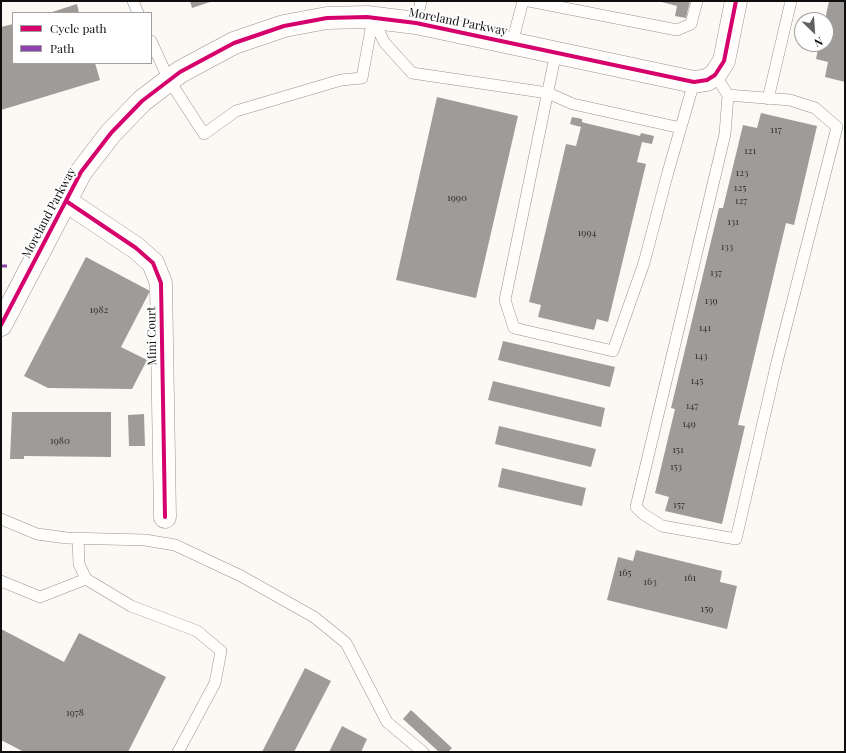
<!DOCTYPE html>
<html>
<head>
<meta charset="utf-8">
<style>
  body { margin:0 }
  #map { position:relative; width:846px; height:753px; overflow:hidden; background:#fcf8f4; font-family:"Playfair Display",serif }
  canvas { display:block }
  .frame { position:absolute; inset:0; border:2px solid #0f0f0f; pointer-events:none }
  .legend { position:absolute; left:12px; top:12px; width:140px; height:52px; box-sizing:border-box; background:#fff; border:1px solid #9f9f9f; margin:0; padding:5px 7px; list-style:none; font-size:12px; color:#0f0f0f }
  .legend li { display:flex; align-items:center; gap:8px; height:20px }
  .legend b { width:20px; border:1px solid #9f9f9f }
  .north { position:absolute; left:794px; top:12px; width:40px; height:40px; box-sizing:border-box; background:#fff; border:1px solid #9f9f9f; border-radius:50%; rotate:155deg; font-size:11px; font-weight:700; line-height:16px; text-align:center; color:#0f0f0f }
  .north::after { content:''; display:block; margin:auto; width:14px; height:18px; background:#62615f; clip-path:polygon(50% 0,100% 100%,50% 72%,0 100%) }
</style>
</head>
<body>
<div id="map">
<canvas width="846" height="753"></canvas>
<div class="frame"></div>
<ul class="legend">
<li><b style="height:5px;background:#d6006c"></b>Cycle path</li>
<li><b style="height:5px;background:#8e44ad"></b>Path</li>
</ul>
<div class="north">N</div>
</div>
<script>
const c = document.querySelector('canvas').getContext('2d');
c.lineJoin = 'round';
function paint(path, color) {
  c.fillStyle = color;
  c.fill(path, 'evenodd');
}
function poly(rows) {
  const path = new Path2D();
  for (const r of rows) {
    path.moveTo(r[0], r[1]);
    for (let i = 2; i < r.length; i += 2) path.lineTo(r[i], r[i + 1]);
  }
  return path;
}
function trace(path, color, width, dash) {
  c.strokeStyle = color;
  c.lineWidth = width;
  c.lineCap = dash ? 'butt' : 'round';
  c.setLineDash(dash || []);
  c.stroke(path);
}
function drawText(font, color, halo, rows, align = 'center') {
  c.font = font + ' "Playfair Display",serif';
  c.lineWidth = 4;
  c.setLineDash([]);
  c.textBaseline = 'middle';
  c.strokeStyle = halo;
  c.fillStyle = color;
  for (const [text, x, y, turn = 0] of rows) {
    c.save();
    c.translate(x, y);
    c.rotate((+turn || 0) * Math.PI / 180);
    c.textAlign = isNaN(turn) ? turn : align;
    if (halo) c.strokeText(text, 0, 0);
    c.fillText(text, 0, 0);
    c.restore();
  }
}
paint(poly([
  [190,1,213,1,192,8],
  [658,1,690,1,686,18,675,16,677,6],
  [829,1,845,1,845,82,825,77,828,62,816,59,819,44,826,44,825,20],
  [77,4,79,13,49,13],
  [13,24,13,63,95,63,100,80,1,110,1,27],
  [437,97,518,116,476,298,396,280],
  [761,113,817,126,794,225,786,223,738,425,745,426,722,524,665,511,669,497,655,493,675,409,671,408,719,208,723,208,743,125,757,128],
  [572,117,582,119,582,122,585,123,640,136,641,133,654,136,652,144,642,142,637,162,646,164,608,322,597,319,594,330,538,317,541,305,529,302,566,144,576,146,581,127,570,124],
  [86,257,150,291,121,347,147,360,132,389,48,388,24,376],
  [503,341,615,367,610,387,498,360],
  [493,381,605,408,601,427,488,400],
  [12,412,111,412,111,457,24,456,24,459,10,459],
  [144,414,145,446,129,446,128,415],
  [499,426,596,449,591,467,495,444],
  [502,468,586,488,582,506,498,487],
  [636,550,722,571,720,582,737,586,727,629,607,600,618,557,633,561],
  [1,629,64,662,79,633,166,677,128,752,24,752,1,740],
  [305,668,331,681,294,752,262,752],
  [411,710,452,748,448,752,439,752,403,719],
  [342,726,367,739,361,752,329,752]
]), '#9f9b99');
const service = poly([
  [133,1,138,13],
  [529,1,677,30,691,24,697,1],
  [373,18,384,42,412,73,548,93,573,104,681,128],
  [416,23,421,1],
  [151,41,169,80,204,134,236,111,341,80,362,78,373,18],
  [512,43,523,1],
  [556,52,505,300,514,328,613,351,644,263,668,172,694,82],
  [715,75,728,95,725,134,636,507,643,514,662,526,736,539,777,362,837,127,815,108,790,100,728,95],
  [768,99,791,1],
  [1,519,37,534,67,538,145,540,175,545,241,576,314,617,346,643,387,722,423,752],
  [78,538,79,564,86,579,131,606,197,631,221,651,215,683,178,752],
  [1,581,40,597,86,579]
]);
const minor = poly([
  [66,201,136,248,153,263,161,283,165,517],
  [1,325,81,172,111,133,142,101,180,72,234,43,284,26,327,18,367,17,416,23,694,82,707,80,715,75,724,61,736,1]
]);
trace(service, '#969492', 12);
trace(minor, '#969492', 23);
trace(service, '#fffefd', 11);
trace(minor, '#fffefd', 22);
trace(poly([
  [1,266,10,266]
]), '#8e44ad', 3, [6, 3]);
trace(poly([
  [66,201,136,248,153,263,161,283,165,517],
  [1,325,81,172,111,133,142,101,180,72,234,43,284,26,327,18,367,17,416,23,694,82,707,80,715,75,724,61,736,1]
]), '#d6006c', 4);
drawText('10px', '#333232', null, [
  ["117",776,130],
  ["121",750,151],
  ["123",742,173],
  ["125",740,188],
  ["1990",457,198],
  ["127",741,201],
  ["131",733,222],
  ["1994",587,233],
  ["133",727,247],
  ["137",716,273],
  ["139",711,301],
  ["1982",99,310],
  ["141",705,328],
  ["143",701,356],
  ["145",697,381],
  ["147",692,406],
  ["149",689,424],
  ["1980",60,441],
  ["151",678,450],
  ["153",676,467],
  ["157",679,505],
  ["165",625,573],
  ["161",690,578],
  ["163",650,582],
  ["159",707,609],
  ["1978",75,713]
]);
drawText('12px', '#0f0f0f', '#fff', [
  ["Moreland Parkway",458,22,11],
  ["Moreland Parkway",49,213,-62],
  ["Mini Court",152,336,-91]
]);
</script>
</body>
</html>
